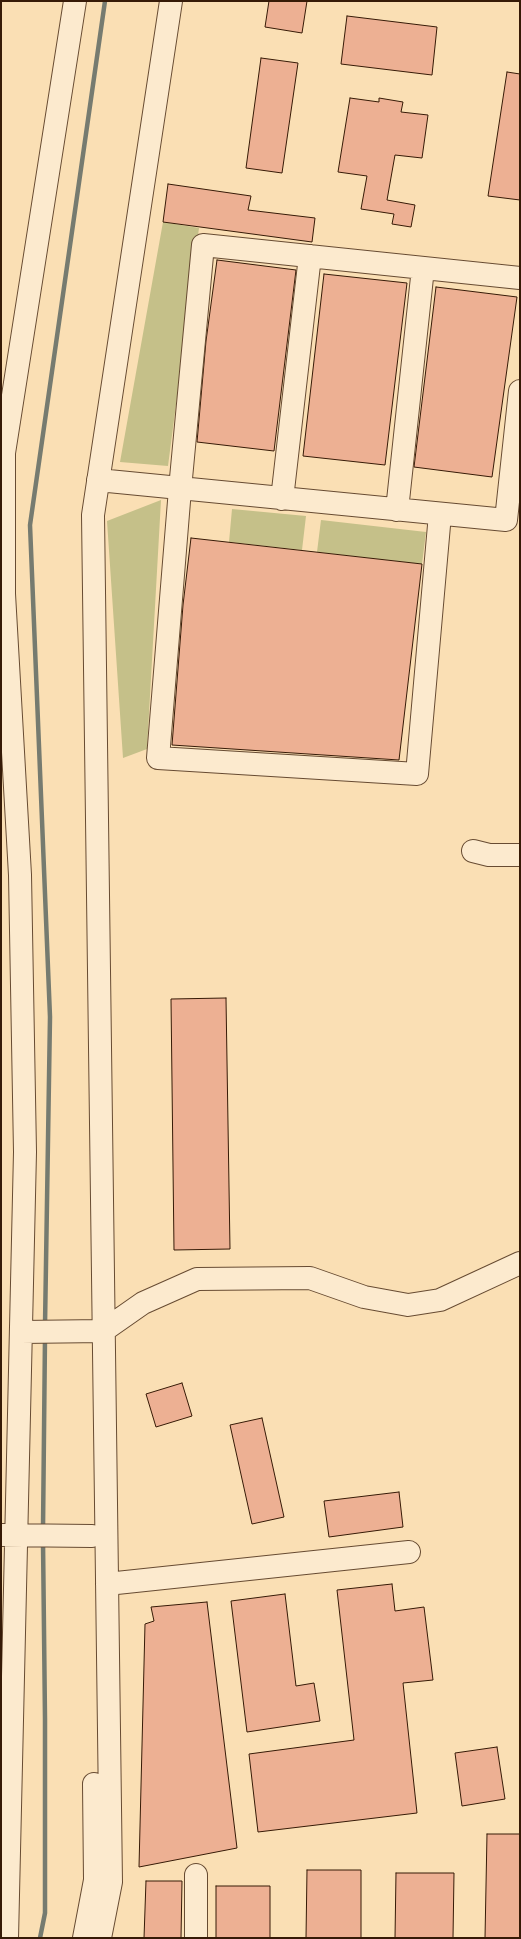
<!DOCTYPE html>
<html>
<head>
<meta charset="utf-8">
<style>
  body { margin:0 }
  #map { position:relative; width:521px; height:1939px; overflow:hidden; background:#fadfb4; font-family:"IM FELL French Canon",serif }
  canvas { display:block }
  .frame { position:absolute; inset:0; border:2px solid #361a06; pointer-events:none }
</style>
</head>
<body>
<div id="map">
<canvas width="521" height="1939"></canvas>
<div class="frame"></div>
</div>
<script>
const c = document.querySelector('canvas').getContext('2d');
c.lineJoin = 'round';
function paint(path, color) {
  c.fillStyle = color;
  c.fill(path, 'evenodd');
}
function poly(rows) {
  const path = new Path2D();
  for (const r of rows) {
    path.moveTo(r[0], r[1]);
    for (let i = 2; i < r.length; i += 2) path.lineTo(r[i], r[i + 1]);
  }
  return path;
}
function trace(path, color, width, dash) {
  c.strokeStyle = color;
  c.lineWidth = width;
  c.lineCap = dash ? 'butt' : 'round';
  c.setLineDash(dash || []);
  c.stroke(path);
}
paint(poly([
  [163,222,199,228,168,466,120,462],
  [161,500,147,749,123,758,107,521],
  [232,509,306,516,302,550,229,542],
  [321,520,426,532,422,564,317,552]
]), '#c5c089');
trace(poly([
  [45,1325,50,1017,30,525,105,1],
  [43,1529,45,1337],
  [40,1938,45,1913,45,1719,43,1541]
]), '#767b70', 4.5);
const building = poly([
  [269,1,307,1,302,33,265,27,269,1],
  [347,16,437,27,432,75,341,64,347,16],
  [261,58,298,63,282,173,246,168,261,58],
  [507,72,520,74,520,200,488,196,507,72],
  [350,98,379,102,379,98,403,102,401,112,428,115,422,158,395,155,387,200,415,205,411,227,392,224,394,214,361,209,367,176,338,172,350,98],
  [168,184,251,196,248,210,315,218,312,242,163,222,168,184],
  [217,260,296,270,274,451,197,442,206,341,217,260],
  [324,274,407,283,385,465,303,456,324,274],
  [436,287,517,297,492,477,414,467,436,287],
  [191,538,422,564,399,760,172,745,183,605,191,538],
  [226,998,230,1249,174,1250,171,999,226,998],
  [182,1383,192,1416,156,1427,146,1394,182,1383],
  [262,1418,284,1517,252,1524,230,1425,262,1418],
  [399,1492,403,1527,329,1537,324,1501,399,1492],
  [392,1584,395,1611,424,1607,433,1680,403,1683,417,1813,258,1832,249,1754,354,1740,337,1590,392,1584],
  [285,1594,296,1686,314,1683,320,1721,247,1732,231,1601,285,1594],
  [207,1602,237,1848,139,1867,145,1624,154,1621,151,1607,207,1602],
  [497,1747,505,1799,462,1806,455,1753,497,1747],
  [487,1834,520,1834,520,1938,485,1938,487,1834],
  [307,1870,361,1870,361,1938,306,1938,307,1870],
  [396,1873,454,1873,453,1938,395,1938,396,1873],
  [146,1881,182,1881,181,1938,144,1938,146,1881],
  [216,1886,270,1886,270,1938,216,1938,216,1886]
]);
paint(building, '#edb093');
trace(building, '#361a06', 1);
const minor = poly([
  [98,480,506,520,520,391],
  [282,499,310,256],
  [397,510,423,268],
  [440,514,417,774,158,758,180,489,203,245,520,278],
  [473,851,489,855,520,855],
  [21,1332,103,1331,143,1303,197,1279,310,1278,364,1297,408,1305,440,1300,520,1263],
  [2,1535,92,1536],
  [107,1584,409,1552],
  [196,1875,196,1938],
  [7,1938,25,1152,20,875,4,594,4,453,75,1],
  [84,1938,95,1880,94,1784],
  [100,1938,111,1882,93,515,171,1]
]);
trace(minor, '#674b32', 24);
trace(minor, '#fceace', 22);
</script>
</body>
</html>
